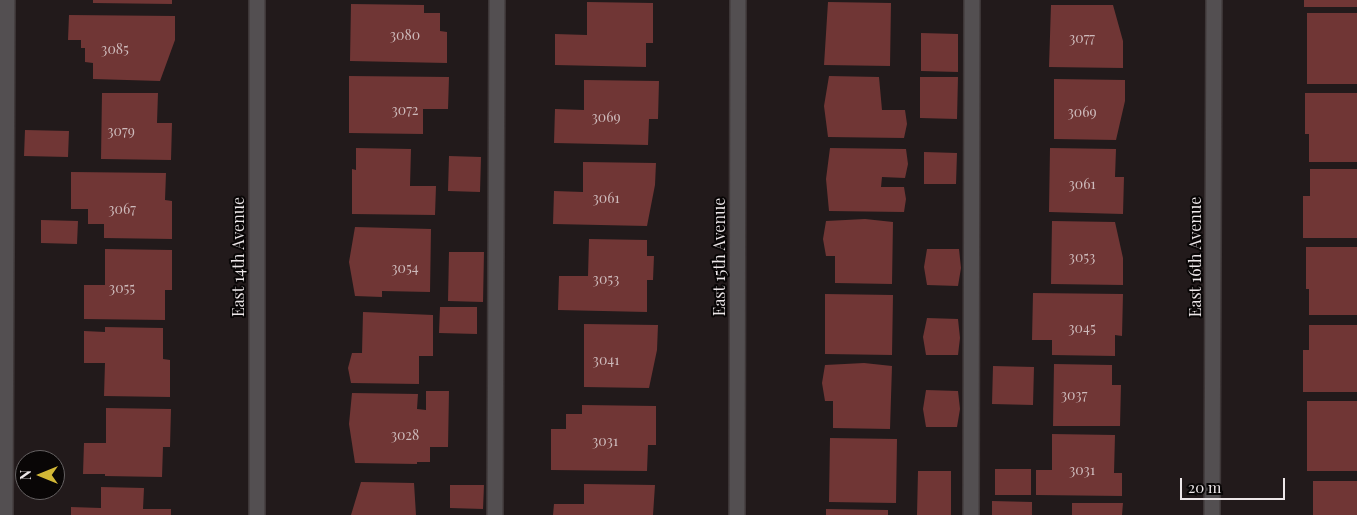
<!DOCTYPE html>
<html>
<head>
<meta charset="utf-8">
<style>
  body { margin:0 }
  #map { position:relative; width:1357px; height:515px; overflow:hidden; background:#221a1b; font-family:"Playfair Display",serif }
  canvas { display:block }
  .north { position:absolute; left:15px; top:450px; width:50px; height:50px; box-sizing:border-box; background:#090606; border:1px solid #646061; border-radius:50%; rotate:270deg; font-size:14px; font-weight:700; line-height:20px; text-align:center; color:#ede7e9 }
  .north::after { content:''; display:block; margin:auto; width:18px; height:22px; background:#d1b736; clip-path:polygon(50% 0,100% 100%,50% 72%,0 100%) }
  .scale { position:absolute; left:1180px; top:478px; width:105px; height:22px; box-sizing:border-box; border:2px solid #ede7e9; border-top:0; padding-left:6px; font-size:15px; line-height:18px; white-space:nowrap; color:#ede7e9; -webkit-text-stroke:4px #090606; paint-order:stroke }
</style>
</head>
<body>
<div id="map">
<canvas width="1357" height="515"></canvas>
<div class="north">N</div>
<div class="scale">20 m</div>
</div>
<script>
const c = document.querySelector('canvas').getContext('2d');
c.lineJoin = 'round';
function paint(path, color) {
  c.fillStyle = color;
  c.fill(path, 'evenodd');
}
function poly(rows) {
  const path = new Path2D();
  for (const r of rows) {
    path.moveTo(r[0], r[1]);
    for (let i = 2; i < r.length; i += 2) path.lineTo(r[i], r[i + 1]);
  }
  return path;
}
function trace(path, color, width, dash) {
  c.strokeStyle = color;
  c.lineWidth = width;
  c.lineCap = dash ? 'butt' : 'round';
  c.setLineDash(dash || []);
  c.stroke(path);
}
function drawText(font, color, halo, rows, align = 'center') {
  c.font = font + ' "Playfair Display",serif';
  c.lineWidth = 4;
  c.setLineDash([]);
  c.textBaseline = 'middle';
  c.strokeStyle = halo;
  c.fillStyle = color;
  for (const [text, x, y, turn = 0] of rows) {
    c.save();
    c.translate(x, y);
    c.rotate((+turn || 0) * Math.PI / 180);
    c.textAlign = isNaN(turn) ? turn : align;
    if (halo) c.strokeText(text, 0, 0);
    c.fillText(text, 0, 0);
    c.restore();
  }
}
paint(poly([
  [93,0,172,0,172,4,93,3],
  [1304,0,1357,0,1357,7,1304,7],
  [587,2,653,3,653,43,646,43,646,67,555,65,555,34,587,35],
  [828,2,891,3,890,66,824,65],
  [351,4,424,5,424,13,440,13,440,31,447,32,447,63,350,61],
  [1051,5,1113,5,1123,41,1123,68,1049,67],
  [1307,13,1357,13,1357,84,1307,84],
  [69,15,175,16,175,40,160,81,93,79,93,63,85,62,85,48,81,48,81,40,68,40],
  [921,33,958,34,958,72,921,71],
  [349,76,449,77,448,109,423,109,423,134,349,133],
  [829,76,879,77,882,110,905,110,907,124,904,138,828,137,824,106],
  [920,77,958,77,957,119,920,118],
  [1054,79,1125,80,1125,101,1116,140,1054,139],
  [584,80,659,81,658,119,649,119,648,145,554,143,555,109,584,110],
  [102,93,158,93,157,123,172,123,171,160,101,159],
  [1305,93,1357,93,1357,162,1309,162,1309,134,1305,134],
  [25,130,69,131,68,157,24,156],
  [356,148,411,149,410,186,436,186,435,215,352,214,352,169,356,170],
  [830,148,906,149,908,164,905,178,882,177,881,187,904,187,906,199,904,212,829,211,826,179],
  [1050,148,1116,149,1115,177,1124,177,1123,214,1049,212],
  [924,152,957,153,956,184,924,184],
  [449,156,481,157,480,192,448,191],
  [583,162,656,163,655,185,647,226,553,224,554,191,583,192],
  [1310,169,1357,169,1357,238,1303,238,1303,196,1310,196],
  [71,172,166,173,165,200,172,201,172,239,104,238,104,224,88,224,88,209,71,209],
  [865,219,893,222,892,284,835,283,835,256,826,256,823,239,826,221],
  [41,220,78,221,77,244,41,243],
  [1052,221,1115,222,1123,258,1123,285,1051,284],
  [355,227,431,229,430,292,382,291,382,297,355,296,349,262],
  [589,239,647,240,647,256,654,256,653,280,647,280,647,312,558,310,559,276,588,276],
  [1306,247,1357,247,1357,315,1309,315,1309,289,1306,289],
  [105,249,172,250,172,290,165,290,165,320,84,319,84,285,105,285],
  [927,249,959,249,961,268,958,286,927,285,924,267],
  [449,252,484,252,483,302,448,301],
  [1033,293,1123,294,1122,336,1115,335,1115,356,1052,355,1052,340,1032,340],
  [825,294,893,295,892,355,825,354],
  [440,307,477,307,477,334,439,333],
  [363,312,433,315,433,356,419,356,419,384,351,383,348,368,352,353,362,353],
  [927,318,958,319,960,338,958,355,926,355,923,337],
  [584,324,658,325,657,350,649,388,584,387],
  [1309,325,1357,325,1357,392,1303,392,1303,350,1309,350],
  [105,327,163,328,163,359,170,360,170,397,104,396,105,363,84,363,84,331,105,332],
  [864,363,892,366,890,429,833,428,833,401,825,401,822,383,825,365],
  [1054,364,1112,365,1112,385,1121,385,1120,426,1053,426],
  [993,366,1034,367,1033,405,992,404],
  [926,390,958,391,960,409,957,427,926,427,923,409],
  [426,391,449,391,448,447,430,447,430,462,417,462,417,464,355,463,349,424,352,393,418,394,417,409,426,410],
  [1307,401,1357,401,1357,471,1307,471],
  [582,405,656,406,656,445,648,445,647,471,551,470,551,429,566,429,566,414,582,414],
  [106,408,171,409,170,447,163,447,162,477,105,476,105,474,83,474,84,443,106,443],
  [1052,434,1115,435,1114,473,1122,473,1122,496,1036,495,1036,470,1052,470],
  [830,438,897,439,896,503,829,502],
  [995,469,1031,469,1031,495,995,495],
  [918,471,951,471,951,515,917,515],
  [1313,481,1357,481,1357,515,1313,515],
  [361,482,414,483,416,515,351,515],
  [584,484,655,485,653,515,553,515,554,504,584,504],
  [450,485,484,485,483,509,450,508],
  [101,487,144,488,143,509,171,509,171,515,71,515,71,507,101,508],
  [992,501,1032,502,1032,515,992,515],
  [1072,503,1123,503,1122,515,1072,515],
  [826,509,888,510,888,515,826,515]
]), '#703635');
const minor = poly([
  [5,515,7,0],
  [257,515,257,0],
  [495,515,497,0],
  [737,515,738,0],
  [971,515,972,0],
  [1212,515,1214,0]
]);
trace(minor, '#3e3738', 18);
trace(minor, '#534f51', 15);
drawText('14px', '#cebbbc', null, [
  ["3080",405,36],
  ["3077",1082,39],
  ["3085",115,50],
  ["3072",405,111],
  ["3069",1082,113],
  ["3069",606,118],
  ["3079",121,132],
  ["3061",1082,185],
  ["3061",606,199],
  ["3067",122,210],
  ["3053",1082,258],
  ["3054",405,269],
  ["3053",606,280],
  ["3055",122,289],
  ["3045",1082,329],
  ["3041",606,361],
  ["3037",1074,396],
  ["3028",405,436],
  ["3031",605,442],
  ["3031",1082,471]
]);
drawText('16px', '#ede7e9', '#090606', [
  ["East 14th Avenue",239,257,-90],
  ["East 15th Avenue",720,257,-90],
  ["East 16th Avenue",1196,257,-90]
]);
</script>
</body>
</html>
